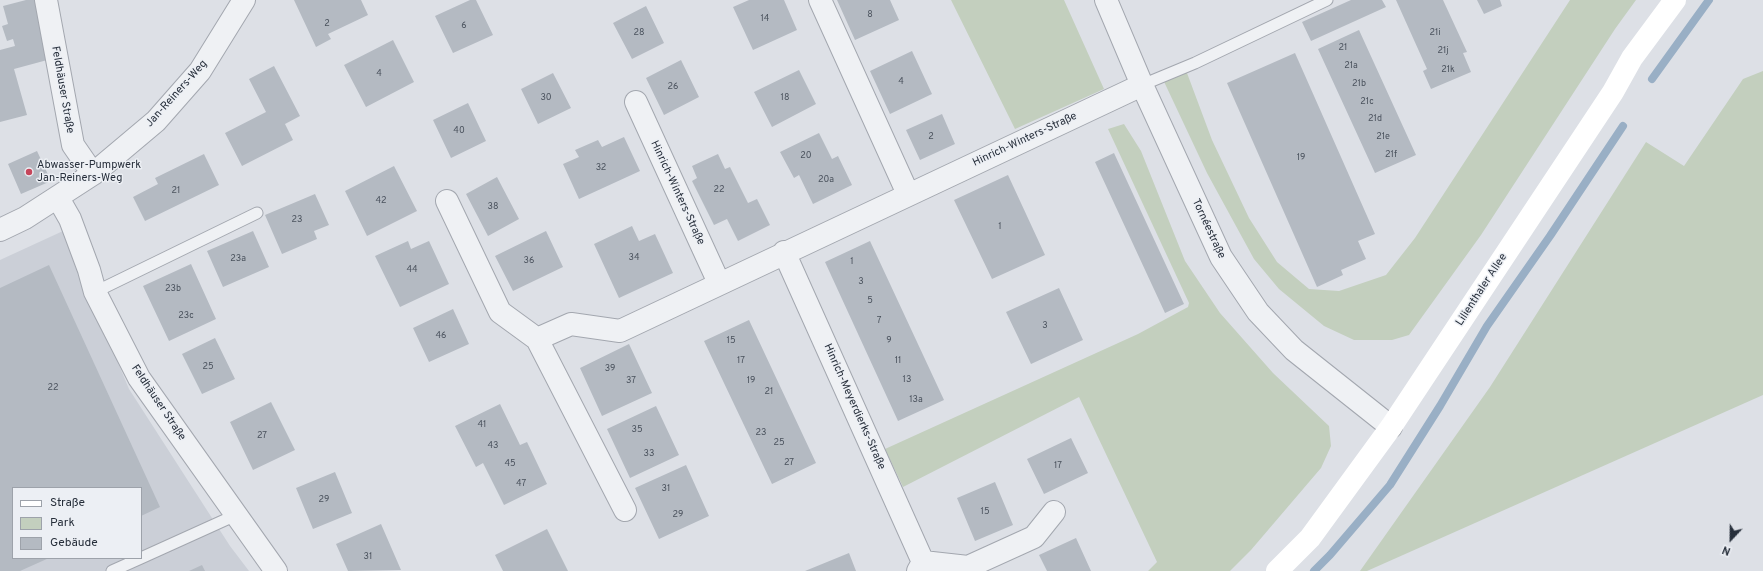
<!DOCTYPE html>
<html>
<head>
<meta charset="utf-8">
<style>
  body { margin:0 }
  #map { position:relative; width:1763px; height:571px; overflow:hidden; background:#dde0e6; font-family:Overpass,sans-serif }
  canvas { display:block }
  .legend { position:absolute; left:12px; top:487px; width:130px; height:72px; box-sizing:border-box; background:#eceff4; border:1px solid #9da2aa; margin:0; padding:5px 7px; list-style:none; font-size:12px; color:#272f3b }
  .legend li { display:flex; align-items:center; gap:8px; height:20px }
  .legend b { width:20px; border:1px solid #9da2aa }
  .north { position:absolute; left:1711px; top:519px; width:40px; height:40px; -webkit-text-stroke:3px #eceff4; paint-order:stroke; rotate:202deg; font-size:11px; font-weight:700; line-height:16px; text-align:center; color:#272f3b }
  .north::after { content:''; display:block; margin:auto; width:14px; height:18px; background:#272f3b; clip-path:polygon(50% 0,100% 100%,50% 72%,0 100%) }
</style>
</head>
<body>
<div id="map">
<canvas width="1763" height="571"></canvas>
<ul class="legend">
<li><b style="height:5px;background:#fff"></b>Straße</li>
<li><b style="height:11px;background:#c3cfbe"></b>Park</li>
<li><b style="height:11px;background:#b4bac2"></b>Gebäude</li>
</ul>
<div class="north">N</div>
</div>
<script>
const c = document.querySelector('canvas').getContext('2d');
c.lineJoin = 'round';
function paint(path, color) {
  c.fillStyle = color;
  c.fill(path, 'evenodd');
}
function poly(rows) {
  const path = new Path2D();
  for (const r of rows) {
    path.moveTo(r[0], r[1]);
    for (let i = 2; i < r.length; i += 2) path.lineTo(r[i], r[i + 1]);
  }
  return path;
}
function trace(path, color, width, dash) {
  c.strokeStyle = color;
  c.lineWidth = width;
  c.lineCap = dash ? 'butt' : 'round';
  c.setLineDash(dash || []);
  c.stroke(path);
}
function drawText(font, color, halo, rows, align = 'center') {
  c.font = font + ' Overpass,sans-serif';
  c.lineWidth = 3;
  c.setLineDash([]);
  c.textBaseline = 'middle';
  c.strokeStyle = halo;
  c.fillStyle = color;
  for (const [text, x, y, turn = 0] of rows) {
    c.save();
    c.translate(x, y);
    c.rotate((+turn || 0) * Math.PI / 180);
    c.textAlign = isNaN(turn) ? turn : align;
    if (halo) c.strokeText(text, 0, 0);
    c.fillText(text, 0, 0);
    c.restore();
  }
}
paint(poly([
  [63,231,129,389,230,546,249,571,0,571,0,260],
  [13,488,141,488,141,558,13,558]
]), '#cbcfd7');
paint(poly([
  [951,0,1064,0,1104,89,1015,129],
  [1570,0,1636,0,1615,29,1481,235,1409,335,1392,340,1354,340,1324,326,1279,289,1254,259,1207,173,1159,71,1184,65,1212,140,1249,218,1277,262,1309,289,1339,291,1386,275,1415,238],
  [1763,71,1763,395,1367,571,1360,571,1490,387,1646,142,1684,166,1743,79],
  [1124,124,1141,151,1185,261,1220,313,1273,373,1329,426,1331,446,1321,468,1251,550,1230,571,1148,571,1157,562,1079,397,903,487,885,449,1138,334,1188,307,1189,303,1108,129]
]), '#c3cfbe');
trace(poly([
  [1652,79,1709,0],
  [1314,571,1330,555,1390,485,1440,406,1487,326,1550,236,1623,126]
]), '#99afc5', 8);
paint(poly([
  [26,0,35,0,51,59,14,69,27,115,0,122,0,50,15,46,13,39,7,41,2,26,8,24,3,6],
  [294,0,361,0,368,15,328,34,331,39,316,47],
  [470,0,476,0,493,35,453,53,435,16],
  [749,0,784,0,797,30,753,50,733,7],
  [837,0,890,0,899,20,855,40],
  [1351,0,1382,0,1386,7,1311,41,1302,22],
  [1396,0,1443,0,1467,52,1463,53,1471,72,1431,89,1423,71,1427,69],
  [1477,0,1500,0,1502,6,1484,14],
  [646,6,664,43,632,59,613,23],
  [1359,30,1416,155,1375,173,1318,49],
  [393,40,414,82,366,107,344,65],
  [912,51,932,94,890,114,870,71],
  [1295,53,1375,234,1358,241,1366,259,1341,270,1343,275,1317,287,1227,83],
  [681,60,699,97,664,115,646,78],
  [274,66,300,116,285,124,293,140,242,166,225,133,266,112,249,79],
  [799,70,816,104,772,127,754,92],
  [553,73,571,108,538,124,521,89],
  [468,103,486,141,451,158,433,120],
  [942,114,955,144,920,160,906,130],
  [819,133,832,159,838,156,852,185,813,204,799,175,794,178,780,152],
  [624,137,640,171,579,199,563,164,579,157,575,150,598,140,602,147],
  [37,151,51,181,21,194,8,164],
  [1114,153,1184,304,1165,313,1095,162],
  [204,154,219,185,145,221,133,197,158,184,155,178],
  [718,154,725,169,730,167,748,203,757,199,770,225,738,241,727,219,714,225,692,181,697,178,692,166],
  [394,166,417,211,367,236,345,191],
  [1008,175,1045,255,992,279,954,200],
  [497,177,519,219,488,236,466,194],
  [315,194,329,225,314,231,317,239,282,254,265,215],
  [632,226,639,241,655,234,673,273,619,298,594,244],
  [253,231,269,267,223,287,207,251],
  [546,231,563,267,513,291,495,256],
  [408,241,411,249,429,241,449,284,400,307,375,256],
  [870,241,944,400,898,421,825,262],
  [191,264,216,319,169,341,143,286],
  [49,265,160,507,141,516,141,488,13,488,13,558,49,558,20,571,0,571,0,288],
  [1059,288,1083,340,1031,364,1006,312],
  [453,309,469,344,429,362,413,328],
  [749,320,816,463,772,484,704,341],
  [215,338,235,379,202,394,182,354],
  [629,344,652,393,602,416,580,368],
  [271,402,295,450,253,470,230,422],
  [500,404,520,445,527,442,547,484,504,505,483,463,476,467,455,426],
  [656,406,679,455,630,478,607,429],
  [1071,438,1088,473,1044,494,1027,459],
  [686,465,709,516,659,539,635,488],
  [335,472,352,513,313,529,296,488],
  [995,482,1013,525,975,541,957,498],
  [381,524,401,570,348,571,336,544],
  [547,529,568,571,503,571,495,555],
  [1076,538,1091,571,1047,571,1039,555],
  [849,553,856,571,805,571],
  [202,565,205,571,189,571]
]), '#b4bac2');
const lane = poly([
  [1142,85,1195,63,1327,0],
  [95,292,257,213],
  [141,558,236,515],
  [112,571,141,558]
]);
const street = poly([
  [46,0,73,145,93,174],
  [820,0,908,194],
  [1106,0,1142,85,1221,257,1258,312,1294,350,1391,427],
  [636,102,719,283],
  [58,198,70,219,89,270,95,292,139,378,276,571],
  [447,201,500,312,537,339,625,510],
  [0,230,25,218,93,174,156,121,200,71,244,0],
  [784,252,923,562],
  [537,339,571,324,620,331,1142,85],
  [918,571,923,562,968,567,1034,537,1054,512]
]);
trace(lane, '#a3a7af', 13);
trace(street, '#a3a7af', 24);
trace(lane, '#eff1f4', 11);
trace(street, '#eff1f4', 22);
trace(poly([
  [1277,571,1310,538,1391,427,1613,92,1632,58,1675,0]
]), '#fff', 22);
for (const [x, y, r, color] of [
  [29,172,4,"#c6465b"]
]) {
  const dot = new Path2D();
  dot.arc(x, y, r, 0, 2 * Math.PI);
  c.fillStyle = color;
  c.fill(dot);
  trace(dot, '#eceff4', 1.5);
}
drawText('9px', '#4a525d', null, [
  ["8",870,15],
  ["14",765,19],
  ["2",327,24],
  ["6",464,26],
  ["28",639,33],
  ["21i",1435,33],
  ["21",1343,48],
  ["21j",1443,51],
  ["21a",1351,66],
  ["21k",1448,70],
  ["4",379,74],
  ["4",901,82],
  ["21b",1359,84],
  ["26",673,87],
  ["30",546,98],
  ["18",785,98],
  ["21c",1367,102],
  ["21d",1375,119],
  ["40",459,131],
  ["2",931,137],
  ["21e",1383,137],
  ["21f",1391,155],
  ["20",806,156],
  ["19",1301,158],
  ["32",601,168],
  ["20a",826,180],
  ["22",719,190],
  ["21",176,191],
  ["42",381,201],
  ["38",493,207],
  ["23",297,220],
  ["1",1000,227],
  ["34",634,258],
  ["23a",238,259],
  ["36",529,261],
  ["1",852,262],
  ["44",412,270],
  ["3",861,282],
  ["23b",173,289],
  ["5",870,301],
  ["23c",186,316],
  ["7",879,321],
  ["3",1045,326],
  ["46",441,336],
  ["15",731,341],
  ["9",889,341],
  ["17",741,361],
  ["11",898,361],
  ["25",208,367],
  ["39",610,369],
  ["13",907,380],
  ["37",631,381],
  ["19",751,381],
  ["22",53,388],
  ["21",769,392],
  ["13a",916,400],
  ["41",482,425],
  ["35",637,430],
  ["23",761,433],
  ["27",262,436],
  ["25",779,443],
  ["43",493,446],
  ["33",649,454],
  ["27",789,463],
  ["45",510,464],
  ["17",1058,466],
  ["47",521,484],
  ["31",666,489],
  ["29",324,500],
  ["15",985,512],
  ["29",678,515],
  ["31",368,557]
]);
drawText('11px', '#272f3b', '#eceff4', [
  ["Feldhäuser Straße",62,90,80],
  ["Jan-Reiners-Weg",177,94,-48],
  ["Hinrich-Winters-Straße",1025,140,-25],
  ["Hinrich-Winters-Straße",677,193,65],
  ["Tornéestraße",1208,229,65],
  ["Lilienthaler Allee",1482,290,-57],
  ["Feldhäuser Straße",158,403,56],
  ["Hinrich-Meyerdierks-Straße",854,407,66]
]);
drawText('11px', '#272f3b', '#eceff4', [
  ["Abwasser-Pumpwerk",37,166],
  ["Jan-Reiners-Weg",37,179]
], 'left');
</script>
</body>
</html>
